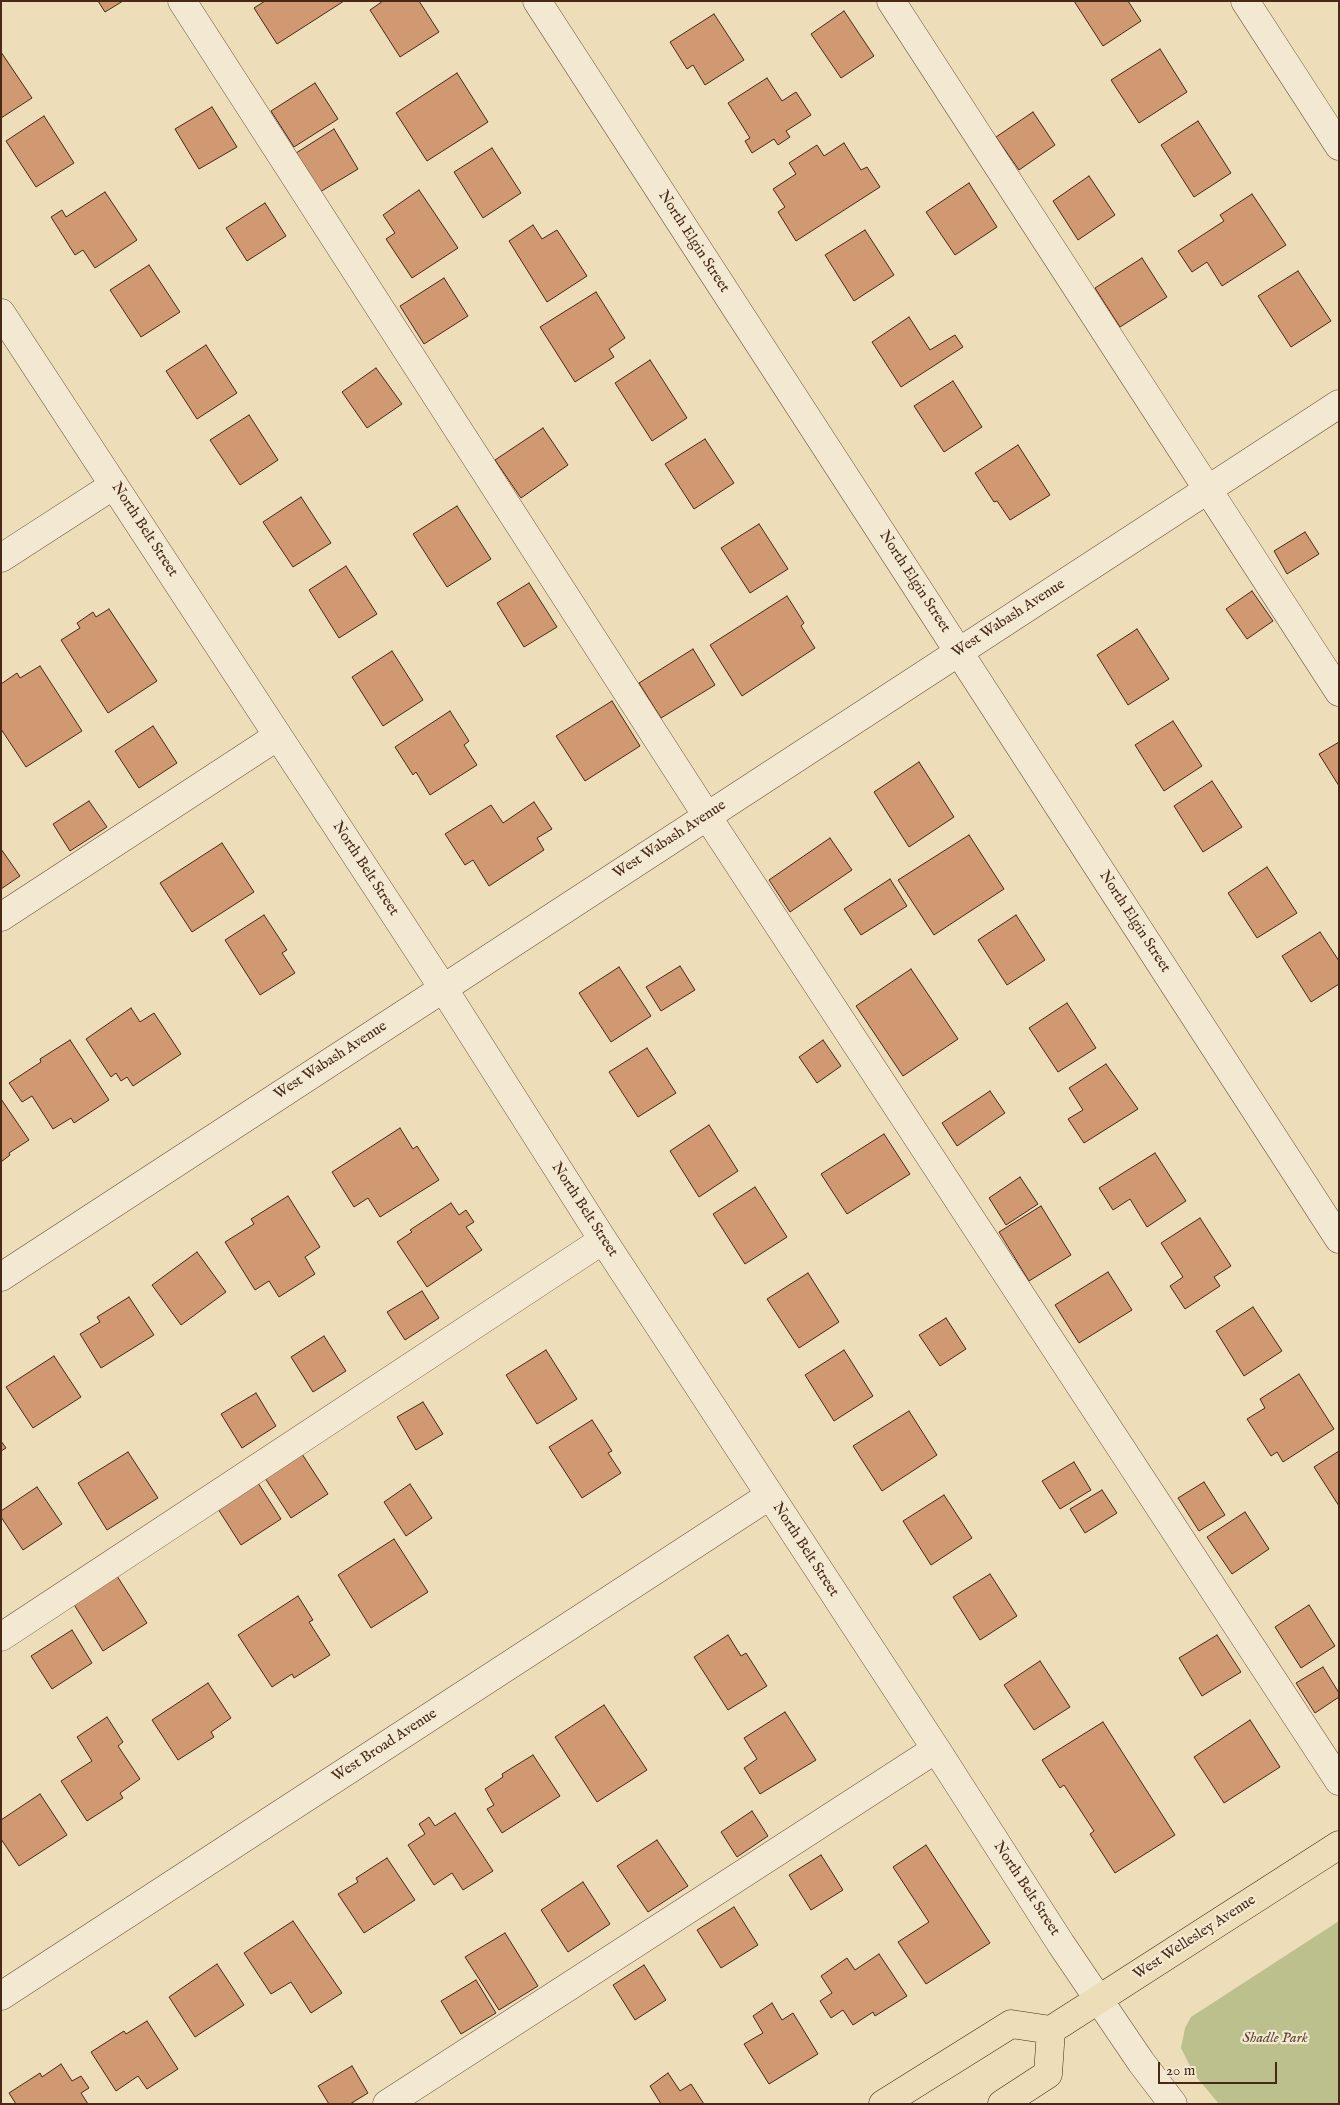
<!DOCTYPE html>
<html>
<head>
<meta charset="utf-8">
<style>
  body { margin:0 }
  #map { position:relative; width:1340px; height:2105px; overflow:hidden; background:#edddb9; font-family:"IM FELL English",serif }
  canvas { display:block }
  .frame { position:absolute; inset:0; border:2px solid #472916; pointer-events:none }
  .scale { position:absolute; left:1158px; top:2062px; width:119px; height:22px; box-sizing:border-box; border:2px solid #472916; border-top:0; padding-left:6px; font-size:15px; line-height:18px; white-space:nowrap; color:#472916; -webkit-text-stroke:4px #f3e9d2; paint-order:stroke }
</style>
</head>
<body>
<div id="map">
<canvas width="1340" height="2105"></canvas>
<div class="frame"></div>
<div class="scale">20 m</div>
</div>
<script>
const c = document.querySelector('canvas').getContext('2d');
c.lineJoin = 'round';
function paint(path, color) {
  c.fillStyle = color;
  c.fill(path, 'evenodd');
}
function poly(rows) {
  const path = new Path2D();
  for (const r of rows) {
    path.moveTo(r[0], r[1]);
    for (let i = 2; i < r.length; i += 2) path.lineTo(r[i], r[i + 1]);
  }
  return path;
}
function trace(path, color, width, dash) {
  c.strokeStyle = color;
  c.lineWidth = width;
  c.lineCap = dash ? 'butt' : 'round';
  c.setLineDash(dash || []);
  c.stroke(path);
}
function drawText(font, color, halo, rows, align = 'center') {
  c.font = font + ' "IM FELL English",serif';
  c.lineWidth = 4.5;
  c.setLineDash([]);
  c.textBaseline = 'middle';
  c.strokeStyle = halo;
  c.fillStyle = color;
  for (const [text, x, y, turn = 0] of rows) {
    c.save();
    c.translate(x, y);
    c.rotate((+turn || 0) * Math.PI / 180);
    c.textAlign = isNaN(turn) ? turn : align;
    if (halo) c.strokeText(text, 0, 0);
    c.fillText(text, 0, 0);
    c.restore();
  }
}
paint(poly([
  [1339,1921,1339,2104,1219,2104,1194,2074,1181,2048,1185,2028,1191,2017]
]), '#bcc08d');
const building = poly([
  [98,1,123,1,105,12,98,1],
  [265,1,344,1,277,44,254,8,265,1],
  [383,1,419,1,439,32,400,57,370,10,383,1],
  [1074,1,1128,1,1141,21,1103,46,1074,1],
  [844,11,874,56,841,78,811,34,844,11],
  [714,14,744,60,705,85,693,65,687,69,670,42,714,14],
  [1160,49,1187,92,1139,123,1111,80,1160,49],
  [1,52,32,98,1,118,1,52],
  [457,73,488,122,427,161,396,113,457,73],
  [767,78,782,101,796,92,811,115,786,131,790,137,778,145,774,139,752,153,745,141,750,138,728,103,767,78],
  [315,83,338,119,294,147,271,111,315,83],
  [212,107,237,147,199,169,175,129,212,107],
  [1033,112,1055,145,1019,170,996,137,1033,112],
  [44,116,74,163,36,187,6,141,44,116],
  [1198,121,1231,173,1194,197,1161,145,1198,121],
  [334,129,358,169,320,192,296,153,334,129],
  [844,143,861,170,867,167,880,187,796,241,778,212,785,207,773,189,796,174,789,163,817,145,824,156,844,143],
  [492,148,521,193,483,218,454,172,492,148],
  [1089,176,1115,215,1078,240,1053,201,1089,176],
  [969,183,997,227,955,255,926,212,969,183],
  [419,190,458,248,412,278,386,239,395,233,383,215,419,190],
  [105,192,137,240,95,268,83,250,75,255,51,217,62,210,66,217,105,192],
  [1252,194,1286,245,1222,286,1207,262,1192,272,1178,251,1224,221,1220,215,1252,194],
  [265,203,286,236,247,261,226,228,265,203],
  [533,225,542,239,557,230,587,276,547,302,509,241,533,225],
  [865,230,894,275,854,301,825,255,865,230],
  [1142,258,1167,297,1120,327,1095,288,1142,258],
  [149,265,180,312,141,337,110,290,149,265],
  [1298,271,1331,321,1291,347,1258,296,1298,271],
  [444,278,468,316,424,344,400,306,444,278],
  [596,292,625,338,609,349,614,357,575,382,540,327,596,292],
  [909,317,930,350,955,335,963,347,901,387,872,342,909,317],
  [206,345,237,393,197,419,166,371,206,345],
  [650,360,687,418,652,441,615,383,650,360],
  [376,368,402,404,367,428,342,392,376,368],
  [953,381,982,427,944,452,914,406,953,381],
  [249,415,278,460,240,485,210,440,249,415],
  [543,428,568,465,521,498,495,460,543,428],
  [705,439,734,483,694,509,665,464,705,439],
  [1018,445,1050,495,1010,520,997,501,994,502,975,473,1018,445],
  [301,497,331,543,293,567,263,522,301,497],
  [457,506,491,559,447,587,413,534,457,506],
  [759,524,788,569,750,593,721,548,759,524],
  [1305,532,1319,554,1287,574,1274,551,1305,532],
  [346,566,377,614,339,638,309,590,346,566],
  [529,583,557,627,524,647,497,603,529,583],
  [1252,591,1273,621,1247,639,1226,609,1252,591],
  [787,596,804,623,801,626,815,648,742,696,710,645,787,596],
  [109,609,157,681,108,713,61,640,80,628,77,623,93,612,96,617,109,609],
  [1137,629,1169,679,1128,705,1097,655,1137,629],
  [693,649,715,685,661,718,639,683,693,649],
  [392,651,423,700,383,726,352,677,392,651],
  [40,666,82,731,26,767,1,729,1,684,17,673,20,678,40,666],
  [612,701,640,746,585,781,556,736,612,701],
  [450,711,469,741,464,745,477,765,430,795,416,772,413,775,395,747,450,711],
  [1173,721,1202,766,1164,791,1135,745,1173,721],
  [153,726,177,763,139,788,115,751,153,726],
  [1339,742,1339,786,1319,754,1339,742],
  [919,762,954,817,909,847,874,792,919,762],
  [1212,781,1242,827,1203,852,1174,806,1212,781],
  [89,801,107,827,70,851,53,824,89,801],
  [534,802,552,829,537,838,544,850,489,886,473,860,465,865,445,834,491,805,503,823,534,802],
  [969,835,1004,889,934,935,898,880,969,835],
  [830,838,852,870,790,912,769,880,830,838],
  [222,843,254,892,192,932,160,883,222,843],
  [1,849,20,876,1,889,1,849],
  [1267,867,1297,913,1257,938,1228,893,1267,867],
  [890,879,907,906,861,935,844,909,890,879],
  [264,915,287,950,282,953,295,973,260,995,225,940,264,915],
  [1016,915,1045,960,1007,985,978,940,1016,915],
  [1320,932,1339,961,1339,984,1311,1002,1282,956,1320,932],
  [680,966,695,990,661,1011,646,987,680,966],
  [619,967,651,1016,611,1042,579,993,619,967],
  [911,969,958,1039,903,1076,856,1006,911,969],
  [1067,1003,1096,1048,1058,1072,1029,1028,1067,1003],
  [131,1008,140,1022,154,1013,181,1054,133,1086,127,1077,121,1081,116,1073,111,1077,86,1039,131,1008],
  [70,1040,109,1100,74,1123,71,1118,53,1129,32,1096,22,1102,9,1083,41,1062,40,1059,70,1040],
  [823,1040,841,1066,817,1083,799,1057,823,1040],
  [647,1048,676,1093,638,1117,609,1072,647,1048],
  [1106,1064,1138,1109,1084,1143,1068,1119,1083,1110,1069,1088,1106,1064],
  [990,1091,1005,1113,957,1146,942,1123,990,1091],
  [1,1099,29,1140,9,1153,10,1155,1,1162,1,1099],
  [709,1125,738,1171,699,1197,670,1151,709,1125],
  [400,1128,413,1149,417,1146,439,1180,380,1217,368,1198,354,1207,332,1172,400,1128],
  [884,1134,910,1174,847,1214,821,1174,884,1134],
  [1155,1153,1186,1201,1147,1227,1130,1199,1113,1210,1099,1188,1155,1153],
  [1020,1177,1038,1204,1006,1225,989,1198,1020,1177],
  [755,1187,787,1237,745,1264,713,1214,755,1187],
  [288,1196,320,1247,305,1257,315,1274,279,1297,269,1281,255,1290,225,1242,254,1224,251,1219,288,1196],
  [451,1203,459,1215,466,1210,474,1222,466,1227,482,1250,427,1287,397,1242,412,1232,410,1230,451,1203],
  [1041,1206,1071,1255,1029,1281,999,1232,1041,1206],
  [1200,1218,1231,1266,1214,1277,1220,1286,1185,1309,1170,1286,1183,1277,1161,1243,1200,1218],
  [197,1252,226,1292,181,1325,152,1285,197,1252],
  [1108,1272,1132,1310,1079,1343,1055,1305,1108,1272],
  [808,1273,839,1322,799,1348,767,1299,808,1273],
  [422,1291,439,1318,405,1340,387,1312,422,1291],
  [129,1297,154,1335,101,1368,80,1334,100,1322,97,1317,129,1297],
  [1253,1307,1282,1351,1244,1376,1216,1331,1253,1307],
  [946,1318,966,1349,940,1366,919,1335,946,1318],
  [324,1336,346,1371,313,1392,291,1357,324,1336],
  [546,1350,577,1399,537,1424,506,1375,546,1350],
  [844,1350,873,1396,834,1421,805,1375,844,1350],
  [54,1356,81,1397,33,1428,6,1387,54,1356],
  [1299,1374,1334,1429,1283,1462,1277,1452,1271,1456,1247,1419,1265,1408,1260,1399,1299,1374],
  [256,1393,276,1426,242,1448,221,1414,256,1393],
  [423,1402,443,1434,416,1450,397,1417,423,1402],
  [909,1411,937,1455,882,1491,853,1446,909,1411],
  [592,1420,612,1451,608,1453,621,1473,582,1498,549,1447,592,1420],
  [1,1441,6,1448,1,1451,1,1441],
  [1339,1451,1339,1506,1314,1467,1339,1451],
  [128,1452,158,1498,107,1530,78,1483,128,1452],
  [302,1454,328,1494,291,1518,265,1478,302,1454],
  [1074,1462,1091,1490,1060,1509,1042,1481,1074,1462],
  [1204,1482,1225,1515,1199,1531,1178,1498,1204,1482],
  [258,1483,281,1519,241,1545,218,1509,258,1483],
  [410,1484,432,1518,406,1536,384,1502,410,1484],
  [37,1487,62,1524,23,1550,1,1517,1,1511,37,1487],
  [1102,1490,1117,1513,1085,1533,1070,1509,1102,1490],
  [944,1495,972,1538,931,1565,903,1521,944,1495],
  [1245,1512,1269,1549,1232,1574,1207,1537,1245,1512],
  [394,1539,428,1592,371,1628,338,1575,394,1539],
  [990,1574,1017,1616,980,1640,953,1597,990,1574],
  [117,1576,147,1623,103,1651,73,1603,117,1576],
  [298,1596,313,1620,309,1622,330,1655,294,1678,292,1674,272,1687,238,1635,298,1596],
  [1309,1605,1335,1646,1301,1668,1275,1627,1309,1605],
  [72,1630,92,1663,52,1689,31,1656,72,1630],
  [728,1635,741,1656,746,1653,767,1686,728,1710,694,1657,728,1635],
  [1217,1635,1241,1672,1202,1696,1179,1658,1217,1635],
  [1040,1661,1070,1707,1034,1730,1004,1685,1040,1661],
  [1323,1667,1339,1693,1339,1697,1315,1713,1296,1683,1323,1667],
  [208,1683,231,1718,211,1732,214,1737,178,1760,152,1720,208,1683],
  [604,1705,647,1770,597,1802,555,1737,604,1705],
  [785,1712,816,1760,760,1794,744,1768,757,1759,744,1738,785,1712],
  [107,1717,123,1742,118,1746,140,1779,120,1793,123,1798,87,1821,61,1781,92,1761,77,1737,107,1717],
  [1250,1720,1280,1767,1224,1803,1194,1757,1250,1720],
  [1103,1722,1175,1835,1115,1873,1090,1834,1094,1831,1064,1785,1060,1788,1042,1760,1103,1722],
  [533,1755,560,1796,502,1833,487,1809,494,1805,485,1789,503,1777,502,1774,533,1755],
  [40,1794,67,1835,19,1866,1,1839,1,1820,40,1794],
  [752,1811,768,1836,737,1857,721,1832,752,1811],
  [455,1813,493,1871,463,1890,452,1873,434,1885,408,1845,425,1834,419,1824,429,1817,435,1826,455,1813],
  [657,1840,688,1886,648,1912,617,1866,657,1840],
  [926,1845,990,1943,926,1984,898,1942,929,1922,893,1867,926,1845],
  [821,1855,843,1890,811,1910,789,1875,821,1855],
  [387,1858,415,1900,364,1933,338,1894,358,1882,356,1878,387,1858],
  [583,1882,610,1924,568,1952,541,1910,583,1882],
  [734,1907,758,1945,721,1968,697,1930,734,1907],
  [293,1921,342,1993,311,2013,291,1982,271,1994,244,1953,293,1921],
  [505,1933,538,1986,499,2010,465,1957,505,1933],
  [879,1954,907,1996,875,2016,873,2012,853,2025,843,2010,831,2018,820,2001,832,1993,821,1976,847,1958,855,1970,879,1954],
  [217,1964,244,2005,195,2037,169,1997,217,1964],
  [644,1965,666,2000,635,2020,613,1985,644,1965],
  [476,1980,496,2013,461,2034,441,2001,476,1980],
  [772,2003,782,2020,793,2013,818,2054,769,2084,744,2044,763,2033,753,2016,772,2003],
  [147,2021,178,2069,147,2089,138,2076,116,2091,91,2052,124,2031,126,2034,147,2021],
  [61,2064,72,2081,81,2076,89,2088,81,2093,88,2104,16,2104,9,2093,40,2073,42,2077,61,2064],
  [352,2066,368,2093,350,2104,329,2104,318,2086,352,2066],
  [668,2073,680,2091,691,2084,704,2104,661,2104,650,2086,668,2073]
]);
paint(building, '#d19972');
trace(building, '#472916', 1);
const minor = poly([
  [182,1,707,816,1339,1781],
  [537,1,1339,1239],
  [891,1,1339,692],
  [1245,1,1339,146],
  [1,313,443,988,603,1240,936,1749,1061,1944,1141,2062,1173,2104],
  [1,558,114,485],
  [1,917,278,736],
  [1,1277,1339,404],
  [1,1637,603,1240],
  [1,1996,769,1496],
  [387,2104,936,1749]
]);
const major = poly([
  [883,2104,1011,2024,1051,2030,1339,1845],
  [1002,2104,1048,2074,1051,2030]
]);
trace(minor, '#70563f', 29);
trace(major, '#472916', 29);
trace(minor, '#f3e9d2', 28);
trace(major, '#edddb9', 28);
drawText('15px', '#472916', '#f3e9d2', [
  ["North Elgin Street",693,242,57],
  ["North Belt Street",144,530,57],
  ["North Elgin Street",914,582,57],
  ["West Wabash Avenue",1009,619,-33],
  ["West Wabash Avenue",670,840,-33],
  ["North Belt Street",365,869,57],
  ["North Elgin Street",1134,922,57],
  ["West Wabash Avenue",331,1061,-33],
  ["North Belt Street",584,1210,57],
  ["North Belt Street",805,1550,57],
  ["West Broad Avenue",385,1746,-33],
  ["North Belt Street",1026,1889,57],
  ["West Wellesley Avenue",1195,1938,-33]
]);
drawText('italic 15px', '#5e472e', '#f3e9d2', [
  ["Shadle Park",1275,2039]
]);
</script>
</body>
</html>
